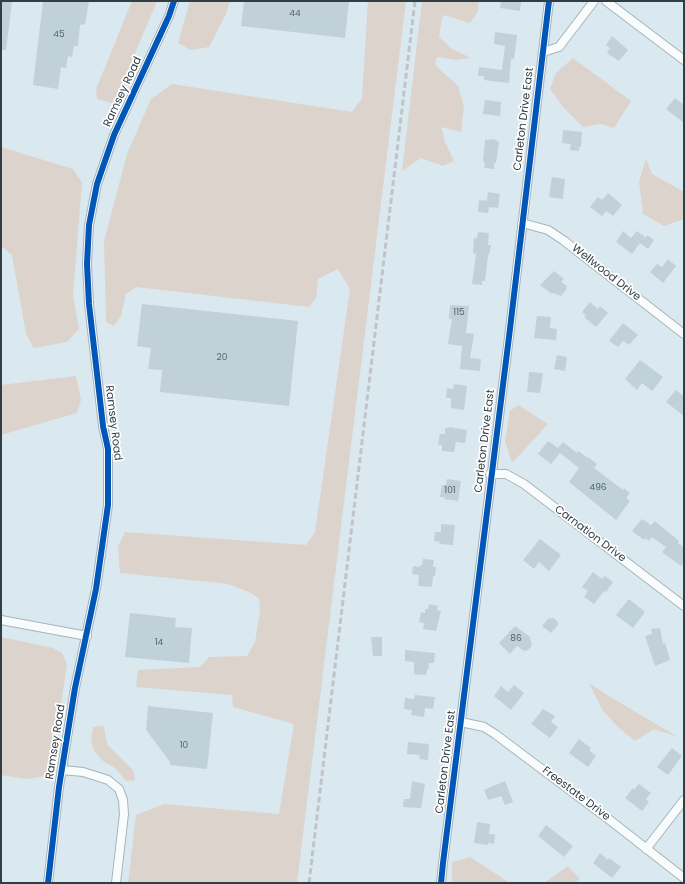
<!DOCTYPE html>
<html>
<head>
<meta charset="utf-8">
<style>
  body { margin:0 }
  #map { position:relative; width:685px; height:884px; overflow:hidden; background:#dae8f0; font-family:Poppins,sans-serif }
  canvas { display:block }
  .frame { position:absolute; inset:0; border:2px solid #303e45; pointer-events:none }
</style>
</head>
<body>
<div id="map">
<canvas width="685" height="884"></canvas>
<div class="frame"></div>
</div>
<script>
const c = document.querySelector('canvas').getContext('2d');
c.lineJoin = 'round';
function paint(path, color) {
  c.fillStyle = color;
  c.fill(path, 'evenodd');
}
function poly(rows) {
  const path = new Path2D();
  for (const r of rows) {
    path.moveTo(r[0], r[1]);
    for (let i = 2; i < r.length; i += 2) path.lineTo(r[i], r[i + 1]);
  }
  return path;
}
function trace(path, color, width, dash) {
  c.strokeStyle = color;
  c.lineWidth = width;
  c.lineCap = dash ? 'butt' : 'round';
  c.setLineDash(dash || []);
  c.stroke(path);
}
function drawText(font, color, halo, rows, align = 'center') {
  c.font = font + ' Poppins,sans-serif';
  c.lineWidth = 3.5;
  c.setLineDash([]);
  c.textBaseline = 'middle';
  c.strokeStyle = halo;
  c.fillStyle = color;
  for (const [text, x, y, turn = 0] of rows) {
    c.save();
    c.translate(x, y);
    c.rotate((+turn || 0) * Math.PI / 180);
    c.textAlign = isNaN(turn) ? turn : align;
    if (halo) c.strokeText(text, 0, 0);
    c.fillText(text, 0, 0);
    c.restore();
  }
}
paint(poly([
  [132,1,157,1,117,96,111,103,97,99,96,89],
  [190,1,230,1,226,14,209,47,191,50,178,43],
  [368,1,406,1,297,883,128,883,136,815,164,804,279,814,294,724,233,707,232,695,136,687,138,670,200,667,209,657,247,656,255,642,260,612,259,598,249,592,228,584,120,573,118,546,125,532,306,545,315,532,350,289,338,269,318,279,316,298,309,307,136,287,126,294,121,316,114,326,106,322,104,241,127,154,151,99,172,84,352,112,362,98],
  [422,1,479,1,478,11,470,23,444,15,442,19,439,37,452,49,471,58,457,60,437,57,435,65,458,86,464,107,461,132,441,127,445,142,454,161,443,166,421,158,402,171],
  [573,58,631,101,614,128,601,124,583,127,564,108,550,89,556,73],
  [1,147,73,169,82,183,73,295,79,329,67,342,34,348,26,334,12,255,1,246],
  [646,159,652,174,684,192,684,219,664,226,643,214,639,182],
  [76,376,81,400,77,413,1,435,1,385],
  [518,405,548,424,512,463,505,441,510,411],
  [1,637,53,648,62,653,67,664,52,764,46,776,26,779,1,775],
  [589,683,612,698,678,737,654,729,635,741,619,728,603,711],
  [104,726,107,744,133,770,135,780,126,781,115,768,103,761,94,751,91,740,93,727],
  [470,857,510,883,452,883,452,862],
  [568,866,580,879,574,883,544,883]
]), '#ddd3cd');
paint(poly([
  [1,1,12,1,6,50,1,50],
  [43,1,89,1,85,24,80,25,78,46,74,46,72,57,68,56,66,68,61,67,58,89,33,85],
  [244,1,349,1,345,38,241,26],
  [501,1,521,1,520,11,500,8],
  [495,32,517,35,514,59,511,59,509,83,484,80,484,76,478,76,479,67,502,70,505,46,494,44],
  [612,36,628,50,619,61,607,53,610,48,606,45],
  [675,98,684,105,684,123,666,109],
  [485,100,501,102,500,116,483,114],
  [563,130,582,132,581,147,579,147,579,151,570,150,571,144,562,143],
  [489,139,497,140,497,141,499,142,496,163,494,163,494,169,484,168,485,162,483,162,485,140,489,140],
  [552,177,565,179,563,199,549,197],
  [488,192,500,194,498,208,489,207,488,213,478,212,479,200,487,201],
  [608,193,622,205,613,216,606,211,602,216,590,207,598,197,602,200],
  [623,231,631,238,637,231,646,238,647,235,654,240,648,249,640,243,632,254,616,242],
  [478,232,489,233,488,245,491,245,489,255,488,255,485,281,482,281,482,285,472,284,476,254,473,253,474,238,477,238],
  [668,259,676,266,663,283,650,272,657,264,662,267],
  [554,271,564,279,561,282,567,286,566,290,561,296,553,293,552,294,540,285],
  [590,302,598,309,600,306,608,313,596,327,584,317,586,315,582,312],
  [142,304,298,321,289,406,160,392,162,370,148,369,151,348,137,346],
  [450,305,469,306,466,333,474,334,470,358,481,359,480,371,460,369,462,346,448,344,452,319,449,319],
  [537,316,551,317,550,328,557,329,556,340,534,338],
  [623,323,638,335,629,345,623,341,618,347,609,341],
  [557,355,567,357,565,371,554,369],
  [640,360,663,377,652,391,642,383,637,390,625,379],
  [529,372,543,373,540,393,527,392],
  [454,384,467,386,464,410,451,408,451,398,446,398,447,388,453,389],
  [676,390,684,396,684,416,666,402],
  [449,427,467,430,465,443,456,442,454,452,442,451,442,445,438,445,440,434,445,434,445,428,449,428],
  [548,441,558,448,563,442,577,453,578,451,588,458,588,457,597,464,594,468,623,490,624,488,630,493,626,498,630,501,616,520,569,482,579,468,560,453,551,464,538,454],
  [447,479,461,481,458,501,444,499,445,497,440,497,442,485,446,485],
  [642,519,651,525,655,521,679,541,678,543,684,548,684,562,681,566,662,552,666,547,652,537,649,541,645,538,644,540,632,531],
  [441,524,455,525,453,545,439,544,440,542,434,541,435,532,441,532],
  [540,539,561,555,549,571,539,562,534,569,523,560],
  [423,559,434,560,433,567,436,567,435,576,433,576,432,587,418,586,419,575,412,574,413,566,420,567,420,565,422,565],
  [593,572,602,579,605,576,613,582,606,592,604,591,594,604,584,597,588,591,582,587],
  [629,599,645,612,633,628,616,615],
  [429,604,438,606,437,610,441,611,436,631,423,629,424,623,419,622,421,612,425,613,425,609,428,609],
  [130,613,176,618,175,627,192,628,189,663,125,657],
  [552,617,558,622,558,625,551,633,542,626,549,618,551,619],
  [515,626,530,637,532,646,528,650,524,651,517,646,510,654,499,643],
  [660,628,663,644,665,643,670,660,655,666,645,636,652,634,651,629],
  [371,637,382,637,382,656,373,656],
  [405,650,435,653,434,663,429,663,428,670,427,669,426,675,414,674,414,662,405,661],
  [514,685,524,693,511,710,494,696,501,686,508,692],
  [415,695,435,697,433,709,425,708,424,717,411,715,412,710,404,709,405,698,414,699],
  [148,706,213,713,207,769,170,765,170,762,146,730],
  [543,709,555,716,551,722,558,727,550,738,531,724],
  [579,739,591,748,589,750,596,756,588,767,569,753],
  [408,742,429,744,428,760,419,759,420,755,407,754],
  [672,748,682,756,668,775,657,767],
  [412,781,425,784,421,808,403,807,404,799,410,799],
  [505,781,513,802,505,805,501,796,488,800,484,790],
  [639,784,651,793,646,799,649,802,642,811,625,798,633,788,634,790],
  [477,822,490,824,489,834,495,834,494,844,488,843,488,845,474,843],
  [546,825,573,846,564,857,538,836],
  [600,853,608,860,609,858,621,867,612,878,593,863]
]), '#c1d1d9');
const street = poly([
  [606,1,684,60],
  [543,52,559,47,594,1],
  [522,223,548,230,563,240,684,334],
  [490,474,506,474,524,484,684,606],
  [1,620,87,636],
  [461,722,484,727,495,734,611,821,684,878],
  [62,770,83,772,99,777,108,780,119,789,123,800,124,814,116,883],
  [646,849,684,800],
  [48,883,59,787,75,688,96,589,108,505,108,449,103,426,89,304,87,264,89,225,97,184,114,135,169,16,174,1],
  [441,883,443,863,509,337,549,1]
]);
trace(street, '#a7b4bb', 10);
trace(street, '#f9fcfd', 8);
trace(poly([
  [309,883,415,1]
]), '#c0c4c6', 3, [6, 3]);
trace(poly([
  [48,883,59,787,75,688,96,589,108,505,108,449,103,426,89,304,87,264,89,225,97,184,114,135,169,16,174,1],
  [441,883,443,863,509,337,549,1]
]), '#0057b8', 6);
drawText('9px', '#54636a', null, [
  ["44",295,14],
  ["45",59,35],
  ["115",459,313],
  ["20",222,358],
  ["496",598,488],
  ["101",450,491],
  ["86",516,639],
  ["14",159,643],
  ["10",184,746]
]);
drawText('11px', '#303e45', '#fff', [
  ["Ramsey Road",123,92,-65],
  ["Carleton Drive East",524,119,-83],
  ["Wellwood Drive",606,273,38],
  ["Ramsey Road",113,423,83],
  ["Carleton Drive East",485,441,-83],
  ["Carnation Drive",590,534,37],
  ["Ramsey Road",56,742,-81],
  ["Carleton Drive East",446,762,-83],
  ["Freestate Drive",576,794,37]
]);
</script>
</body>
</html>
